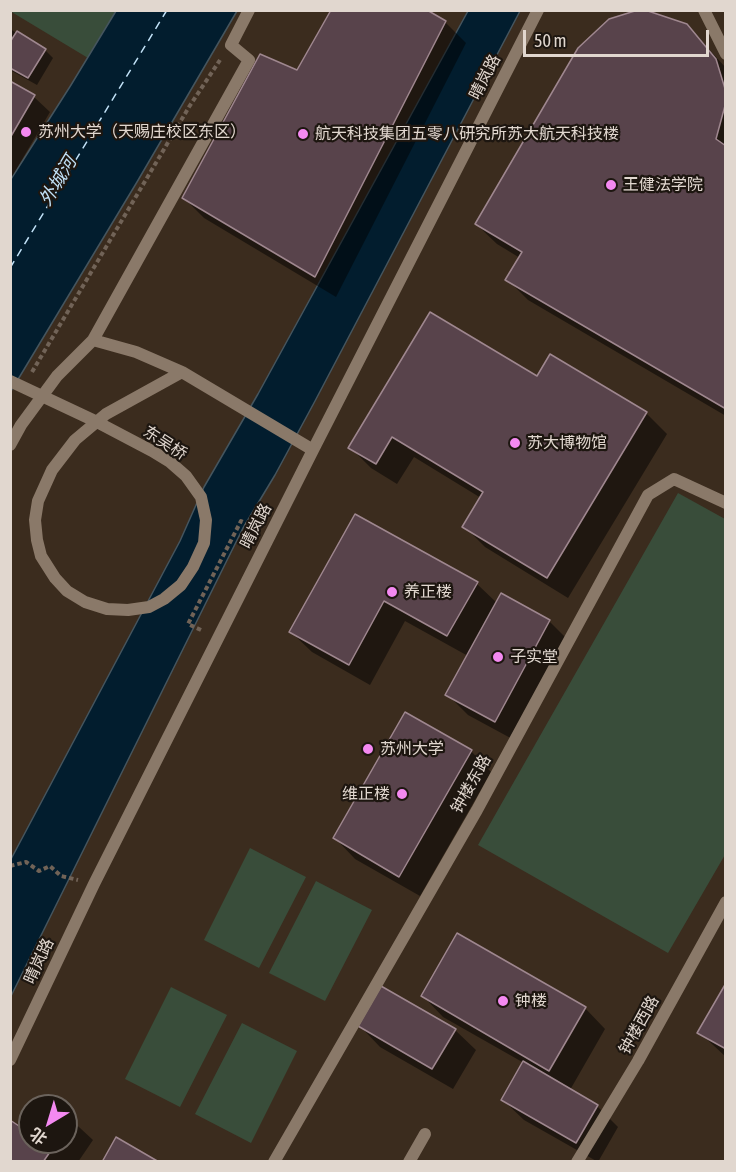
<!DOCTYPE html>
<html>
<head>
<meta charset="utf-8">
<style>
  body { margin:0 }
  #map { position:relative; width:736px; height:1172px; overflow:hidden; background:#3b2c1e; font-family:"Asap Condensed","Noto Sans SC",sans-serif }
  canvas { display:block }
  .frame { position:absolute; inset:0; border:12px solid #e1d7cf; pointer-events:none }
  .north { position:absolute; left:18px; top:1094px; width:60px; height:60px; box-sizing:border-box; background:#1d1610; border:2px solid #6b635c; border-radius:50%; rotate:218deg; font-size:16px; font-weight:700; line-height:24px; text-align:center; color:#e1d7cf }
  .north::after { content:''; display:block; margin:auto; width:21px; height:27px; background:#f489f1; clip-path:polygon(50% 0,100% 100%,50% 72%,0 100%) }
  .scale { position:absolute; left:523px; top:30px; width:186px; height:27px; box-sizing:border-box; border:3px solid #e1d7cf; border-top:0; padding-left:8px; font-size:18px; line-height:21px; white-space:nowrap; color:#e1d7cf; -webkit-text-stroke:4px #1d1610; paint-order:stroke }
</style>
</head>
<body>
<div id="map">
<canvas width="736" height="1172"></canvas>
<div class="frame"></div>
<div class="north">北</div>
<div class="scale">50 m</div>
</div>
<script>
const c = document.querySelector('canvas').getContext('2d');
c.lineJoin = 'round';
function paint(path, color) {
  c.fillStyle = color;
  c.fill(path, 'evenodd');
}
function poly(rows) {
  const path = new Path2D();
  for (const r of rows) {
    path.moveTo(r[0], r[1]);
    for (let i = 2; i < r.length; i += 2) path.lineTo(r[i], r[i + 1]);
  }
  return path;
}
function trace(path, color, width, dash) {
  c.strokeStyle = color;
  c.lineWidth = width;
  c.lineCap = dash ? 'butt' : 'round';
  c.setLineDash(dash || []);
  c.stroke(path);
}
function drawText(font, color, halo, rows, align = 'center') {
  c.font = font + ' "Asap Condensed","Noto Sans SC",sans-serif';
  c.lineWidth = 4.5;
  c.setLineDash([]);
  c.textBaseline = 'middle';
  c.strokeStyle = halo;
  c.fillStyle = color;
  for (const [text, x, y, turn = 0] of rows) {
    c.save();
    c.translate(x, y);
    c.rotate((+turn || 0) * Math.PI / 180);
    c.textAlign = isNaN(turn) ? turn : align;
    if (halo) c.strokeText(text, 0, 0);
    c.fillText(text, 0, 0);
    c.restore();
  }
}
paint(poly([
  [10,11,116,11,88,58],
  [678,493,725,519,726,853,668,953,478,845],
  [250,848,306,877,259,968,204,940],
  [316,881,372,910,325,1001,269,973],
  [171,987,227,1015,180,1107,125,1079],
  [242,1023,297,1051,251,1143,195,1114]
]), '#394d3a');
const water = poly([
  [116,11,237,11,137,182,11,391,11,179,71,85,116,11],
  [468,11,520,11,315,401,275,475,243,528,11,996,10,861,180,541,204,487,258,394,468,11]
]);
paint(water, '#021d2e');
trace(water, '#45555e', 1.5);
paint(poly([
  [445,22,466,43,336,297,204,218,184,198,297,72],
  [687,25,726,68,726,416,528,300,507,279,520,258,497,244,476,224],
  [10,29,45,50,53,58,37,85,10,70],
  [10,83,34,97,50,112,10,180],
  [537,378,646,413,667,434,568,598,485,547,464,526,481,498,414,457,397,484,371,468,350,447],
  [356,516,477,584,497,603,501,595,549,621,570,642,516,741,468,715,447,694,468,656,405,621,370,685,312,652,291,632],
  [471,751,491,772,420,896,355,859,335,838],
  [726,986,726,1057,699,1032],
  [423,996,585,1008,605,1029,570,1090,597,1106,618,1127,598,1162,524,1120,503,1100,524,1063,443,1017],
  [360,1026,455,1030,476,1050,453,1089,380,1047],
  [46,1101,53,1106,43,1106],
  [66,1115,93,1140,78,1162,10,1162,30,1124,30,1142,66,1142]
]), '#0007');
trace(poly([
  [10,268,167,10]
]), '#c1e1f7', 1.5, [8, 6]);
const building = poly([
  [331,10,427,10,446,21,315,277,182,198,260,54,297,70,331,10],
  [638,10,645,10,687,24,716,59,726,92,726,102,716,139,726,146,726,409,505,280,522,252,475,224,578,48,609,19,638,10],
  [17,31,46,49,28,78,10,68,10,42,17,31],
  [10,81,35,95,10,138,10,81],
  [430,312,537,376,550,354,647,412,547,578,462,527,483,492,392,437,376,464,348,448,430,312],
  [355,514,478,582,447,636,384,601,349,665,289,632,355,514],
  [501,593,550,620,495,722,445,695,501,593],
  [405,712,472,750,399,877,333,838,405,712],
  [457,933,586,1007,549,1071,421,996,457,933],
  [726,983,726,1049,697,1033,726,983],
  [381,986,456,1029,432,1069,358,1026,381,986],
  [523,1061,598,1105,576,1143,501,1100,523,1061],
  [10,1120,25,1130,30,1122,30,1142,57,1142,43,1162,10,1162,10,1120],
  [116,1137,159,1162,102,1162,116,1137]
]);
paint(building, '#58434b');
trace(building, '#9f878f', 1.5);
trace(poly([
  [32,372,189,107,220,60],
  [201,630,188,624,241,521,255,528],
  [10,866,26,862,39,871,50,866,61,876,78,880]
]), '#716357', 4, [4.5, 3]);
trace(poly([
  [704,10,726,54],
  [93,340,136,352,182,372,313,450],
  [10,381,95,421,152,451,170,462,186,476,201,497,206,520,204,543,193,567,181,585,164,599,149,607,128,610,107,609,85,602,67,591,55,578,41,556,37,540,35,520,38,501,52,470,75,440,106,414,182,372],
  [10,445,21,425,57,376,93,340,249,60,231,45,249,10],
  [10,1060,94,884,313,450,538,10],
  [274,1162,477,810,648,495,674,479,726,503],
  [409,1162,425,1134],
  [577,1162,638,1061,726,902]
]), '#8a7969', 12);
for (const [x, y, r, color] of [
  [26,132,6,"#f489f1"],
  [303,134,6,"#f489f1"],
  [611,185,6,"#f489f1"],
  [515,443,6,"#f489f1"],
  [392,592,6,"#f489f1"],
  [498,657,6,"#f489f1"],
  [368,749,6,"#f489f1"],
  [402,794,6,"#f489f1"],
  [503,1001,6,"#f489f1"]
]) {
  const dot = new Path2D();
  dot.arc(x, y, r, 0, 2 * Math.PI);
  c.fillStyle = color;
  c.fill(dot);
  trace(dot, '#1d1610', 2);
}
drawText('16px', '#e1d7cf', '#1d1610', [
  ["晴岚路",485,77,-63],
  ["东吴桥",165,443,33],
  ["晴岚路",256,526,-63],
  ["钟楼东路",471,784,-61],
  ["晴岚路",39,961,-65],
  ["钟楼西路",639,1025,-61]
]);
drawText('16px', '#e1d7cf', '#1d1610', [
  ["苏州大学（天赐庄校区东区）",38,132],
  ["航天科技集团五零八研究所苏大航天科技楼",315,134],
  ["王健法学院",623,185],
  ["苏大博物馆",527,443],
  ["养正楼",404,592],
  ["子实堂",510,657],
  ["苏州大学",380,749],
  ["维正楼",390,794,"right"],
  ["钟楼",515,1001]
], 'left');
drawText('italic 18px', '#c1e1f7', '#1d1610', [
  ["外城河",58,181,-59]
]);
</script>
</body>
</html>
